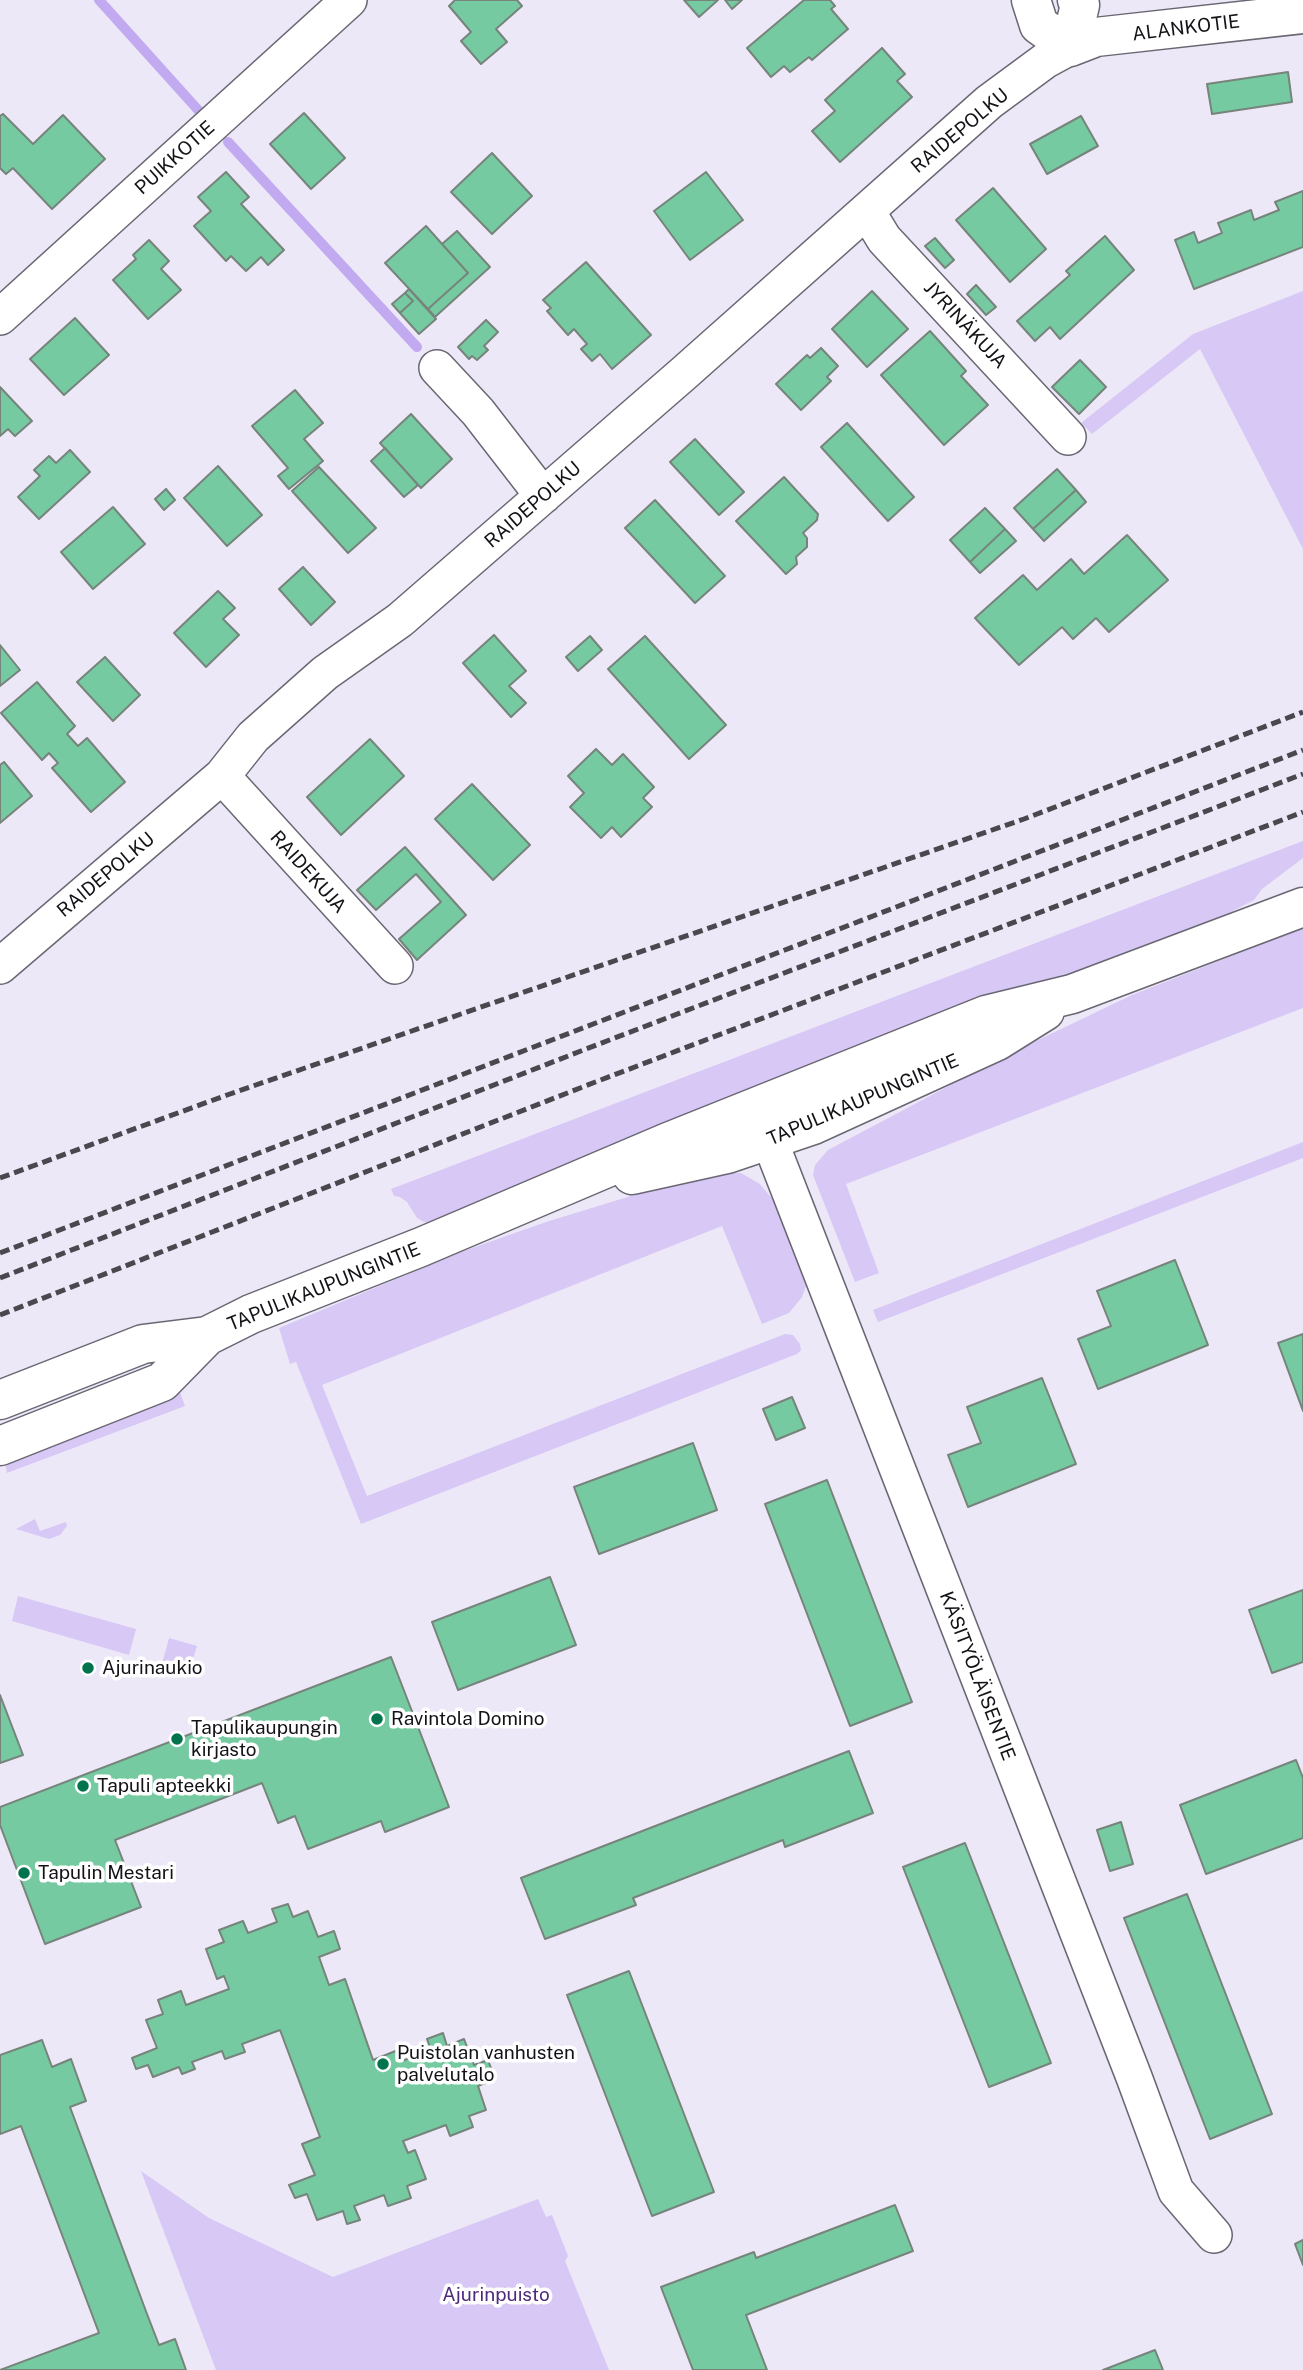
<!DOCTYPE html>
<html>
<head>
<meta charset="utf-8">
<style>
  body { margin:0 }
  canvas { display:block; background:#ede8f7 }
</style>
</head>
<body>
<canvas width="1303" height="2370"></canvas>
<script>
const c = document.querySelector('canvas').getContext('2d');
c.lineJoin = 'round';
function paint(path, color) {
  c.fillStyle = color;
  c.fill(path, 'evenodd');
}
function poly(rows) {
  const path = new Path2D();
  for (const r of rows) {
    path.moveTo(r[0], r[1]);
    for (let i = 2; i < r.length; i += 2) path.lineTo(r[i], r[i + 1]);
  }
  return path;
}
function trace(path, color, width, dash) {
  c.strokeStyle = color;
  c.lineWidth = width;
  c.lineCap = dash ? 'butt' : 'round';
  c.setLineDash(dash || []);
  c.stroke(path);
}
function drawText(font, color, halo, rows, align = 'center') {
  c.font = font + ' "Public Sans",sans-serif';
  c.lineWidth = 7;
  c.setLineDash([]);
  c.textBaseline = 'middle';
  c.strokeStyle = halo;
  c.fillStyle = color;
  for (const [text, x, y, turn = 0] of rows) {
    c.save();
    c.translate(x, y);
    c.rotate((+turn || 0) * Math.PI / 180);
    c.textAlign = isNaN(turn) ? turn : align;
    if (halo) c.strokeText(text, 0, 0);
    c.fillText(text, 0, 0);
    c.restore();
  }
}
paint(poly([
  [1303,291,1303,549,1200,349,1092,434,1081,423,1193,334],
  [1303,841,1303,858,1262,889,1254,900,1223,916,433,1223,424,1222,417,1218,407,1202,400,1197,394,1196,391,1189],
  [1303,928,1303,1008,846,1184,879,1273,855,1282,813,1175,815,1165,828,1150,1013,1052,1132,995],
  [1303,1142,1303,1158,878,1322,873,1310],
  [741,1173,760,1184,774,1201,806,1286,802,1297,789,1313,762,1324,722,1226,322,1385,367,1496,785,1334,793,1335,800,1344,801,1350,797,1354,361,1524,296,1362,290,1364,279,1328,461,1252,546,1222,680,1181,720,1174],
  [178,1387,185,1406,7,1473,5,1463],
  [35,1519,40,1531,66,1522,67,1526,60,1535,49,1539,16,1529],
  [18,1596,136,1629,129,1655,12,1621],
  [169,1638,197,1646,189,1672,162,1664],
  [141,2171,209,2218,333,2277,538,2199,546,2217,552,2215,568,2256,565,2261,609,2370,216,2370]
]), '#d7c8f6');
trace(poly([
  [99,0,199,111],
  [228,142,417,347]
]), '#c2aaf1', 10);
const building = poly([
  [455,0,517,0,522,6,496,29,507,42,481,64,461,41,471,32,449,6,455,0],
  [684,0,718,0,699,17,684,0],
  [725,0,742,0,732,9,725,0],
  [804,0,830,0,835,6,831,9,848,29,812,60,809,57,790,72,784,66,771,77,747,48,804,0],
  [882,48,905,74,897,81,912,97,840,162,812,131,835,111,825,100,882,48],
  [1288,72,1292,102,1212,114,1207,84,1288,72],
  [304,113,345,158,311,189,270,144,304,113],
  [3,114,33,144,63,115,105,159,52,209,13,168,6,174,0,168,0,116,3,114],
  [1081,116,1098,146,1047,174,1030,144,1081,116],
  [492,153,532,196,492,234,451,192,492,153],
  [226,172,249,197,241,204,284,250,268,265,261,257,246,271,231,256,226,261,194,226,211,211,198,197,226,172],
  [706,172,743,220,690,260,654,211,706,172],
  [993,188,1046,249,1010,282,956,220,993,188],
  [1303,191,1303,247,1194,289,1175,240,1194,232,1198,243,1222,233,1218,223,1251,210,1254,220,1279,210,1275,202,1303,191],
  [426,226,468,273,428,309,385,263,426,226],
  [457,231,490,267,435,317,428,309,468,273,442,244,457,231],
  [1105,236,1134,270,1060,339,1050,327,1035,341,1017,321,1070,275,1066,271,1105,236],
  [935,238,954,260,945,268,925,246,935,238],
  [149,240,169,261,161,269,181,290,148,319,113,280,136,259,133,255,149,240],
  [586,262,651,335,612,369,600,354,592,361,581,349,587,344,574,329,568,335,547,311,551,308,543,300,586,262],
  [976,285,996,307,986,315,967,294,976,285],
  [409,289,436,319,419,334,400,313,413,301,405,293,409,289],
  [872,291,908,329,867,367,832,329,872,291],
  [405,293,413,301,400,313,392,304,405,293],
  [75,318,109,355,64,395,30,359,75,318],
  [486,320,498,332,484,346,488,350,477,360,472,356,469,359,458,347,486,320],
  [930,331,966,371,961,376,988,405,944,445,881,375,930,331],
  [821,348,838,366,827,377,831,381,801,410,776,384,807,355,810,358,821,348],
  [1080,360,1106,387,1079,414,1052,387,1080,360],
  [0,387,32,421,15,436,8,429,0,436,0,387],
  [295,390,323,423,304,439,323,461,289,489,278,476,288,468,252,426,295,390],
  [411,414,452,459,421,488,380,443,411,414],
  [847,423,914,497,888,521,821,447,847,423],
  [695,439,744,492,719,515,670,462,695,439],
  [385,448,418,485,404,497,371,461,385,448],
  [70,450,90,472,39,519,18,497,40,476,34,470,49,456,56,463,70,450],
  [218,466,262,515,227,546,184,498,218,466],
  [319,467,376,528,348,553,292,491,319,467],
  [1057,469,1076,490,1033,529,1014,508,1057,469],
  [784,477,818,514,817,520,803,533,807,538,807,547,796,557,797,564,786,574,736,521,784,477],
  [166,489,175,500,164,510,155,499,166,489],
  [1076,490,1086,502,1044,541,1033,529,1076,490],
  [655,500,725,576,695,603,625,528,655,500],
  [113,507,145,544,93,589,61,552,113,507],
  [985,508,1005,529,970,562,950,540,985,508],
  [1005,529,1016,541,980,573,970,562,1005,529],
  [1127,535,1168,580,1109,632,1096,618,1073,639,1062,627,1019,665,975,618,1023,575,1037,590,1071,559,1084,574,1127,535],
  [303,567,335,602,311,625,279,589,303,567],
  [218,591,235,608,223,619,239,635,206,667,174,633,218,591],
  [494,635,526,671,509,686,526,703,511,717,463,663,494,635],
  [590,636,602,650,578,671,566,657,590,636],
  [645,636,726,725,689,759,608,669,645,636],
  [0,645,20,670,0,686,0,645],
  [105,657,140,695,113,721,77,682,105,657],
  [37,682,75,726,67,734,78,746,87,738,125,782,91,812,52,768,58,763,49,753,42,760,1,713,37,682],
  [370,739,404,776,341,835,307,797,370,739],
  [596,749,612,765,623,754,654,787,643,798,652,807,621,837,612,827,601,838,570,807,584,793,568,776,596,749],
  [4,762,32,796,0,823,0,765,4,762],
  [472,784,530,845,493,880,435,819,472,784],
  [405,847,466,915,417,960,399,939,441,902,416,874,376,910,357,890,405,847],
  [1175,1260,1208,1345,1098,1389,1078,1339,1111,1326,1097,1291,1175,1260],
  [1303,1334,1303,1411,1278,1343,1303,1334],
  [1042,1378,1076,1464,968,1507,948,1455,981,1443,967,1407,1042,1378],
  [792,1397,805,1428,776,1440,763,1409,792,1397],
  [693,1443,717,1510,599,1554,574,1487,693,1443],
  [827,1480,912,1702,850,1726,765,1504,827,1480],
  [550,1577,576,1645,458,1690,432,1622,550,1577],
  [1303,1590,1303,1662,1272,1673,1249,1610,1303,1590],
  [391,1657,449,1807,385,1832,381,1821,308,1849,295,1816,278,1823,262,1783,115,1840,141,1907,45,1944,0,1825,0,1807,391,1657],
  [0,1695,23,1755,0,1763,0,1695],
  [849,1751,873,1813,785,1847,783,1840,633,1898,636,1905,545,1939,521,1878,849,1751],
  [1296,1760,1303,1778,1303,1838,1206,1874,1180,1805,1296,1760],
  [1121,1822,1133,1864,1110,1871,1097,1830,1121,1822],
  [965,1843,1051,2063,989,2087,903,1867,965,1843],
  [1187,1894,1272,2114,1210,2139,1124,1918,1187,1894],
  [288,1904,293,1917,308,1911,318,1937,334,1931,340,1949,319,1957,329,1985,345,1979,373,2060,398,2050,402,2061,431,2050,427,2039,443,2033,447,2046,464,2039,474,2065,488,2060,495,2079,478,2086,486,2110,469,2116,473,2127,450,2136,446,2125,403,2141,408,2153,415,2150,426,2179,407,2186,411,2198,388,2206,384,2195,354,2206,360,2220,347,2224,343,2211,317,2220,307,2194,295,2198,289,2185,315,2175,302,2144,320,2137,280,2030,242,2044,245,2052,225,2059,222,2051,192,2062,195,2069,182,2074,179,2067,153,2077,148,2065,136,2069,132,2058,157,2048,146,2020,163,2014,158,2000,181,1991,186,2005,229,1989,224,1976,217,1979,206,1949,224,1942,219,1930,243,1921,248,1933,277,1922,272,1909,288,1904],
  [629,1971,714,2192,652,2216,567,1995,629,1971],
  [42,2040,52,2067,71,2059,86,2101,70,2107,147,2314,159,2345,175,2339,186,2370,0,2370,99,2333,21,2126,0,2134,0,2055,42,2040],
  [895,2205,913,2251,746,2315,767,2370,693,2370,661,2287,754,2252,756,2258,895,2205],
  [1303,2240,1303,2265,1295,2244,1303,2240],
  [1155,2350,1163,2370,1103,2370,1155,2350]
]);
paint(building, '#76caa1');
trace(building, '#76847c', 2);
const minor = poly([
  [867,211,884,239,1068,437],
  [0,317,349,0],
  [437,368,478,412,543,496],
  [222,776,395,966],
  [0,966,222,776,253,737,325,673,400,620,683,374,989,102,1046,60,1070,47],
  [759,1113,1134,2077,1176,2191,1214,2235]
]);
const tertiary = poly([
  [1031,0,1039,25,1070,47],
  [1070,47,1096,37,1303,14],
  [1070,47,1080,5,1077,0]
]);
const secondary = poly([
  [632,1175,727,1154,813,1125,997,1041,1045,1011],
  [0,1400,143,1344,207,1336],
  [0,1446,162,1382,207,1336,251,1314,421,1247,668,1142,986,1015,1072,994,1303,907]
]);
trace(minor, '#6a6773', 38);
trace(tertiary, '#6a6773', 41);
trace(secondary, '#6a6773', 41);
trace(minor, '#fff', 35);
trace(tertiary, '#fff', 38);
trace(secondary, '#fff', 38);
trace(poly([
  [0,1178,227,1095,1024,819,1303,712],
  [0,1253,1303,750],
  [0,1278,586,1049,1303,774],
  [0,1315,598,1081,1303,812]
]), '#4a484f', 5, [10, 5]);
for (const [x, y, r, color] of [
  [88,1668,7,"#01734d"],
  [377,1719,7,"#01734d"],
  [177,1739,7,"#01734d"],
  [83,1786,7,"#01734d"],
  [24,1873,7,"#01734d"],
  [383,2064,7,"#01734d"]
]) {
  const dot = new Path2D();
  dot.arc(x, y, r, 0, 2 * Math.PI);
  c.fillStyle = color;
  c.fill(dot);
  trace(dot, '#fff', 2.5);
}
drawText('19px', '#141217', '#fff', [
  ["ALANKOTIE",1186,28,-7],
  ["RAIDEPOLKU",960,131,-40],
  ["PUIKKOTIE",175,158,-42],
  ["JYRINÄKUJA",965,325,47],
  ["RAIDEPOLKU",533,505,-41],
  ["RAIDEKUJA",308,872,48],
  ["RAIDEPOLKU",106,875,-40],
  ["TAPULIKAUPUNGINTIE",863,1100,-23],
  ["TAPULIKAUPUNGINTIE",324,1287,-22],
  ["KÄSITYÖLÄISENTIE",977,1676,69]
]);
drawText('19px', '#141217', '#fff', [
  ["Ajurinaukio",102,1668],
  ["Ravintola Domino",391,1719],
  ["Tapulikaupungin",191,1728],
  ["kirjasto",191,1750],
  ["Tapuli apteekki",97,1786],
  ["Tapulin Mestari",38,1873],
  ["Puistolan vanhusten",397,2053],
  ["palvelutalo",397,2075]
], 'left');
drawText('19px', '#4d2b7b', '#fff', [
  ["Ajurinpuisto",496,2295]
]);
</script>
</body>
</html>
